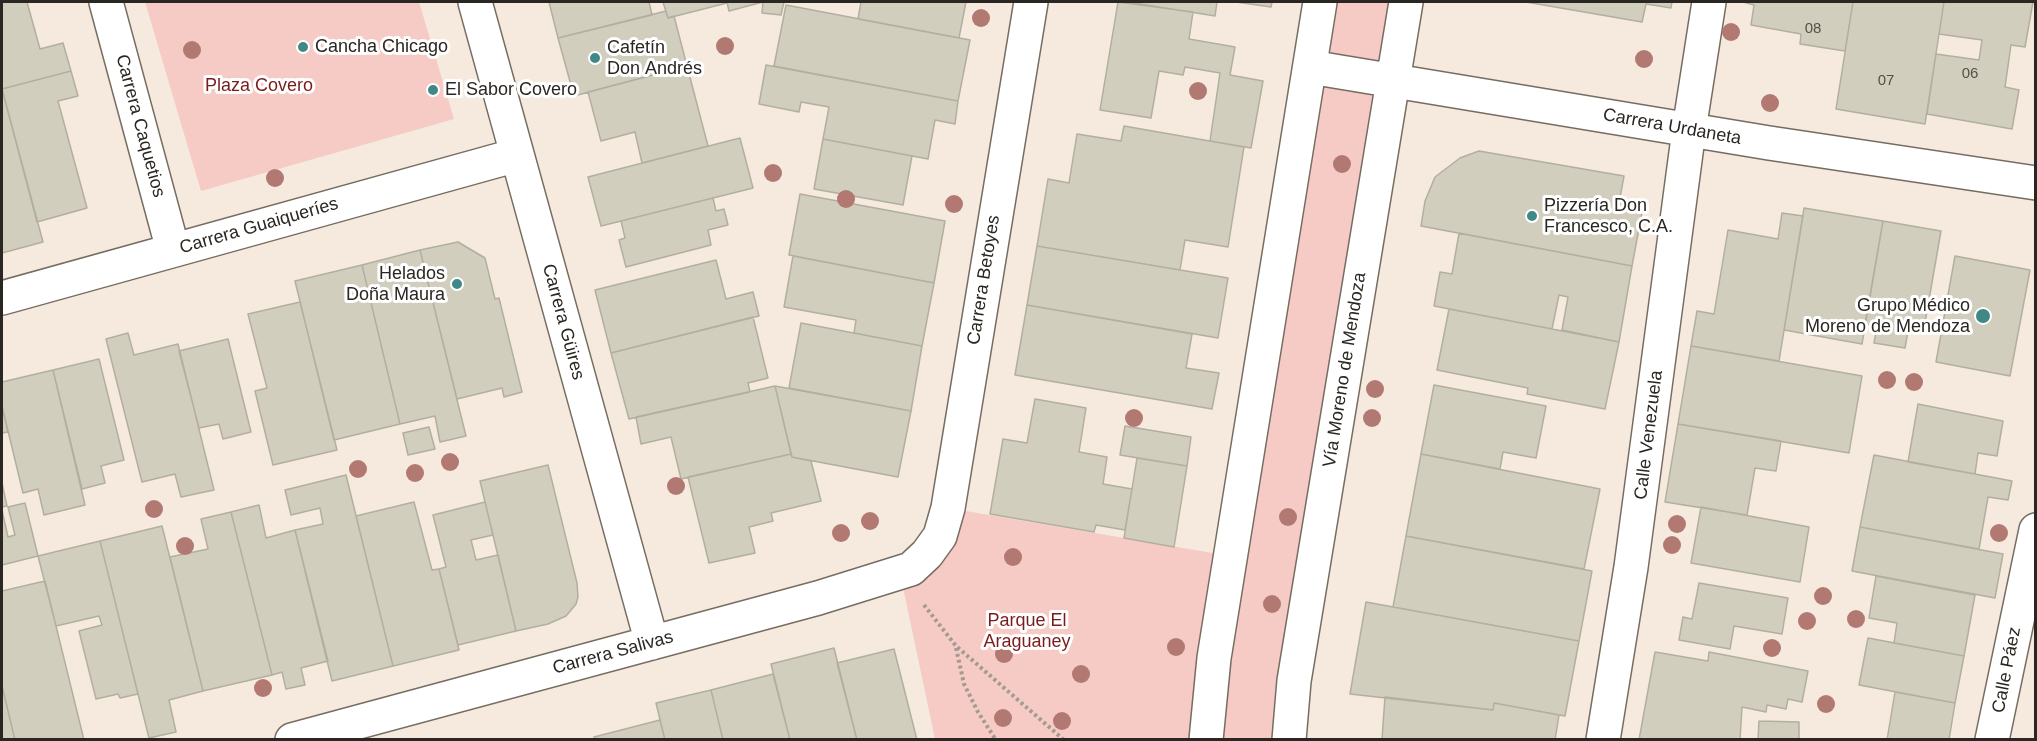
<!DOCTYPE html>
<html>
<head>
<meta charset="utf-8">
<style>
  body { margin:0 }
  #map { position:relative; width:2037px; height:741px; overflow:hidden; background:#f5eadd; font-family:Arial,sans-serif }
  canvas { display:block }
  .frame { position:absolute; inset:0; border:3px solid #2a2621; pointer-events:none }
</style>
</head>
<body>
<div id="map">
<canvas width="2037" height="741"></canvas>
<div class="frame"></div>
</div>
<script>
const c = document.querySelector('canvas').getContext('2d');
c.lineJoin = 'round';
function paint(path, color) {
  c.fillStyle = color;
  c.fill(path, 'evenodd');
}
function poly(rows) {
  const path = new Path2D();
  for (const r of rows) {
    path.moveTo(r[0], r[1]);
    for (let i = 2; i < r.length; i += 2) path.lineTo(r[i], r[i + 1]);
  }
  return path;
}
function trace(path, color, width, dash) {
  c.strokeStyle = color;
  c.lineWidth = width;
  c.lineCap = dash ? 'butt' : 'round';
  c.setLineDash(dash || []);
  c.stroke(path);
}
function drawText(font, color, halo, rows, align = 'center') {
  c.font = font + ' Arial,sans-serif';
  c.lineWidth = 6;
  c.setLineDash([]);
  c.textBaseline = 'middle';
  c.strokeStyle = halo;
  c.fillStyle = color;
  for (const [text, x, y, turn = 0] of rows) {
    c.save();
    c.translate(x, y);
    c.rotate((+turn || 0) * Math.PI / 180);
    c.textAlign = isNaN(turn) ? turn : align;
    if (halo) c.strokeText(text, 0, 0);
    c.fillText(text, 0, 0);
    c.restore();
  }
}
paint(poly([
  [145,2,419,2,454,119,201,191],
  [1320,2,1406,2,1289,739,935,739,900,573,948,508,1230,556]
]), '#f6cac5');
const building = poly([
  [2,2,27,2,40,49,63,43,71,71,2,89,2,2],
  [549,2,649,2,652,15,558,38,549,2],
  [663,2,727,2,727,3,668,18,663,2],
  [727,2,784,2,781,15,762,13,763,2,729,11,727,2],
  [861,2,966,2,959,38,858,19,861,2],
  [1118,2,1193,12,1189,39,1235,47,1230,75,1263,81,1251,148,1210,141,1220,73,1185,67,1183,75,1159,71,1151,118,1100,110,1118,2],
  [1128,2,1217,2,1215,16,1128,2],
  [1236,2,1272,2,1271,7,1236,2],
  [1526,2,1672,2,1671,8,1646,4,1642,22,1526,2],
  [1743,2,1853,2,1845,51,1800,44,1801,34,1751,25,1754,5,1743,2],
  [1853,2,1944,2,1925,124,1836,109,1853,2],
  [1944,2,2033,2,2025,47,2011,45,2005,87,2019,90,2012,129,1927,114,1936,54,1979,60,1982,40,1939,34,1944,2],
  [786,5,970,40,958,101,774,66,786,5],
  [666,11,668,18,674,16,687,66,574,96,558,38,666,11],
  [766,65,958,101,955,124,935,120,928,159,823,139,829,107,801,102,799,112,759,104,766,65],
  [687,66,708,146,642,163,635,132,601,141,588,92,687,66],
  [71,71,78,96,58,101,87,208,37,222,2,89,71,71],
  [2,89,43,242,2,253,2,89],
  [1124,126,1244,147,1228,247,1185,240,1180,270,1037,246,1048,179,1069,183,1077,134,1121,141,1124,126],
  [740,138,753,188,601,226,588,177,740,138],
  [823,139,912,156,903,205,814,189,823,139],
  [1479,151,1624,176,1619,203,1643,207,1632,266,1421,226,1425,201,1435,177,1460,158,1479,151],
  [800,194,945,221,934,283,789,255,800,194],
  [713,198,716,211,724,209,728,225,708,230,711,245,626,267,619,240,625,238,621,221,713,198],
  [1804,208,1883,221,1862,344,1784,330,1804,208],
  [1782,213,1803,216,1779,361,1691,346,1697,311,1714,314,1728,230,1778,239,1782,213],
  [1883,221,1941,231,1923,334,1908,331,1905,348,1874,343,1877,326,1865,324,1883,221],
  [1459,233,1632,266,1619,342,1562,330,1568,297,1559,295,1552,329,1434,306,1440,272,1452,274,1459,233],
  [458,242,485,258,495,299,499,298,522,392,504,397,502,388,457,399,420,250,458,242],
  [1037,246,1228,278,1218,338,1027,305,1037,246],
  [420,250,466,436,440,442,435,416,400,424,362,265,420,250],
  [793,256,934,283,922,346,854,333,856,320,784,307,793,256],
  [1955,256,2030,270,2010,376,1936,362,1955,256],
  [716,260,726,299,753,292,759,316,611,353,595,290,716,260],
  [362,265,400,424,334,440,295,281,362,265],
  [300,302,337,450,273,465,255,391,267,388,248,314,300,302],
  [1027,305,1192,334,1186,368,1219,373,1212,409,1015,375,1027,305],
  [1449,309,1619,342,1605,409,1527,394,1528,388,1437,370,1449,309],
  [753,317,768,378,748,383,750,392,629,419,611,353,753,317],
  [801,323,922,346,911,411,789,388,801,323],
  [128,333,134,355,178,344,214,490,181,497,175,474,142,482,106,339,128,333],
  [228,339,251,432,223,439,219,424,199,428,179,351,228,339],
  [1691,346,1862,376,1849,453,1678,424,1691,346],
  [99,359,124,460,101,466,105,483,82,489,53,370,99,359],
  [53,370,85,505,44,515,38,489,23,493,2,406,2,382,53,370],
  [1434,385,1546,406,1536,458,1503,452,1500,469,1421,454,1434,385],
  [775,386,791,454,681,479,671,437,641,444,636,417,775,386],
  [775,386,911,411,898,477,792,457,775,386],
  [1035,399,1086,408,1079,452,1107,457,1103,484,1132,489,1125,530,1096,525,1094,532,990,514,1003,439,1027,443,1035,399],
  [1918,404,2003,421,1997,456,1978,453,1975,474,1908,462,1918,404],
  [2,406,8,432,2,433,2,406],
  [1678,424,1781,441,1776,471,1755,468,1747,515,1665,502,1678,424],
  [1125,426,1191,437,1187,466,1120,455,1125,426],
  [429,427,435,449,408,455,403,433,429,427],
  [791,454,792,457,811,461,821,501,771,513,773,521,749,527,755,553,709,563,688,477,791,454],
  [1421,454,1600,489,1584,569,1406,536,1421,454],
  [1874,455,2012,481,2008,500,1988,497,1979,549,1860,527,1874,455],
  [1137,458,1187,466,1174,547,1124,538,1137,458],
  [548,465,577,583,578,597,576,604,566,616,548,624,516,631,480,481,548,465],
  [346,475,393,666,332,681,295,530,323,524,320,508,291,515,285,490,346,475],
  [2,483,7,506,2,507,2,483],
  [414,502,432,570,439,569,459,650,393,666,356,516,414,502],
  [485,502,493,535,471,540,476,560,498,555,516,631,458,645,439,569,446,567,433,515,485,502],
  [25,503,38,556,2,565,2,510,8,537,15,535,8,507,25,503],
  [259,505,266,538,295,530,328,661,301,668,305,685,286,689,282,672,272,675,231,512,259,505],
  [1701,507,1809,527,1800,582,1691,563,1701,507],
  [231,512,272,675,203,691,170,557,208,549,201,519,231,512],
  [162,526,203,691,169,700,176,732,149,738,100,541,162,526],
  [1860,527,2003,554,1995,598,1852,571,1860,527],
  [1406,536,1592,571,1579,641,1393,607,1406,536],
  [100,541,138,694,120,698,118,694,96,699,79,631,102,625,99,616,56,626,38,556,100,541],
  [1876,576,1975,595,1964,656,1894,643,1897,623,1869,618,1876,576],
  [45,581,56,626,84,740,15,740,2,686,2,591,45,581],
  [1699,583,1788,598,1782,634,1734,626,1730,649,1679,640,1683,617,1692,619,1699,583],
  [1366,602,1579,641,1565,716,1494,703,1493,710,1350,694,1366,602],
  [1868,638,1964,656,1955,703,1859,685,1868,638],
  [834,648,857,740,790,740,771,664,834,648],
  [894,649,917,740,857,740,837,663,894,649],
  [1655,652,1708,661,1709,652,1808,671,1802,702,1788,699,1786,709,1767,705,1766,712,1742,707,1740,740,1639,740,1655,652],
  [773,674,790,740,723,740,711,690,773,674],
  [2,686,15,740,2,740,2,686],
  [711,690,723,740,665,740,656,703,711,690],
  [1895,692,1955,703,1949,740,1887,740,1895,692],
  [1385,697,1493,710,1494,703,1559,715,1555,740,1382,739,1385,697],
  [660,720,665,740,595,740,594,737,660,720],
  [1759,721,1799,722,1799,740,1758,740,1759,721]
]);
paint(building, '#d1cebe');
trace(building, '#b2afa0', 1.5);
const street = poly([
  [106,2,173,250],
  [475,2,652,643],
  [1310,67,1769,143,2036,183],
  [2,298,517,155],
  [292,740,818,598,911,569,927,554,940,536,948,508,1031,2],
  [1206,740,1214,658,1320,2],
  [1289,740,1294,681,1406,2],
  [1603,740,1631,567,1689,130,1709,2],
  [1992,740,2036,530]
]);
trace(street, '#766d61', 36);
trace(poly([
  [924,605,956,646,1064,740],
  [956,648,964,684,978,712,996,740]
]), '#a39b91', 4, [3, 3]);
trace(street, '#fff', 33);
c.fillStyle = '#b27973';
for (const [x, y] of [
  [981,18],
  [1731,32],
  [725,46],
  [192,50],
  [1644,59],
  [1198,91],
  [1770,103],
  [1342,164],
  [773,173],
  [275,178],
  [846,199],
  [954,204],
  [1887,380],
  [1914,382],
  [1375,389],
  [1134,418],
  [1372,418],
  [450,462],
  [358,469],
  [415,473],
  [676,486],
  [154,509],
  [1288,517],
  [870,521],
  [1677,524],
  [841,533],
  [1999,533],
  [1672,545],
  [185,546],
  [1013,557],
  [1823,596],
  [1272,604],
  [1856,619],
  [1807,621],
  [1176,647],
  [1772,648],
  [1004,654],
  [1081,674],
  [263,688],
  [1826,704],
  [1003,718],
  [1062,721]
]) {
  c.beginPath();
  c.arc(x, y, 9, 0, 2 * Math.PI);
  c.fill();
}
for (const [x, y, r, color] of [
  [303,47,6,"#408886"],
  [595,58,6,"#408886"],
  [433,90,6,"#408886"],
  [1532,216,6,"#408886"],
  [457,284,6,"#408886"],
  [1983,316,8,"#408886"]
]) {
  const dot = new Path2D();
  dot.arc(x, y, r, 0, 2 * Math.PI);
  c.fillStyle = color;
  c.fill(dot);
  trace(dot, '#fff', 2);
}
drawText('15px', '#545048', null, [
  ["08",1813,29],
  ["06",1970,74],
  ["07",1886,81]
]);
drawText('18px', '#2a2621', '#fff', [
  ["Cancha Chicago",315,47],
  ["Cafetín",607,48],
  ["Don Andrés",607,69],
  ["El Sabor Covero",445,90],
  ["Pizzería Don",1544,206],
  ["Francesco, C.A.",1544,227],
  ["Helados",445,274,"right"],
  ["Doña Maura",445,295,"right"],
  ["Grupo Médico",1970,306,"right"],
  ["Moreno de Mendoza",1970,327,"right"]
], 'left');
drawText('18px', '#7b1c1c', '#fff', [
  ["Plaza Covero",259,86],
  ["Parque El",1027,621],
  ["Araguaney",1027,642]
]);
drawText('18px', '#2a2621', '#fff', [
  ["Carrera Caquetios",140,126,75],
  ["Carrera Urdaneta",1672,127,10],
  ["Carrera Guaiqueríes",259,226,-16],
  ["Carrera Betoyes",984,280,-81],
  ["Carrera Güires",563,322,75],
  ["Vía Moreno de Mendoza",1345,370,-81],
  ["Calle Venezuela",1649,435,-83],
  ["Carrera Salivas",613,653,-15],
  ["Calle Páez",2007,670,-79]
]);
</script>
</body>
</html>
